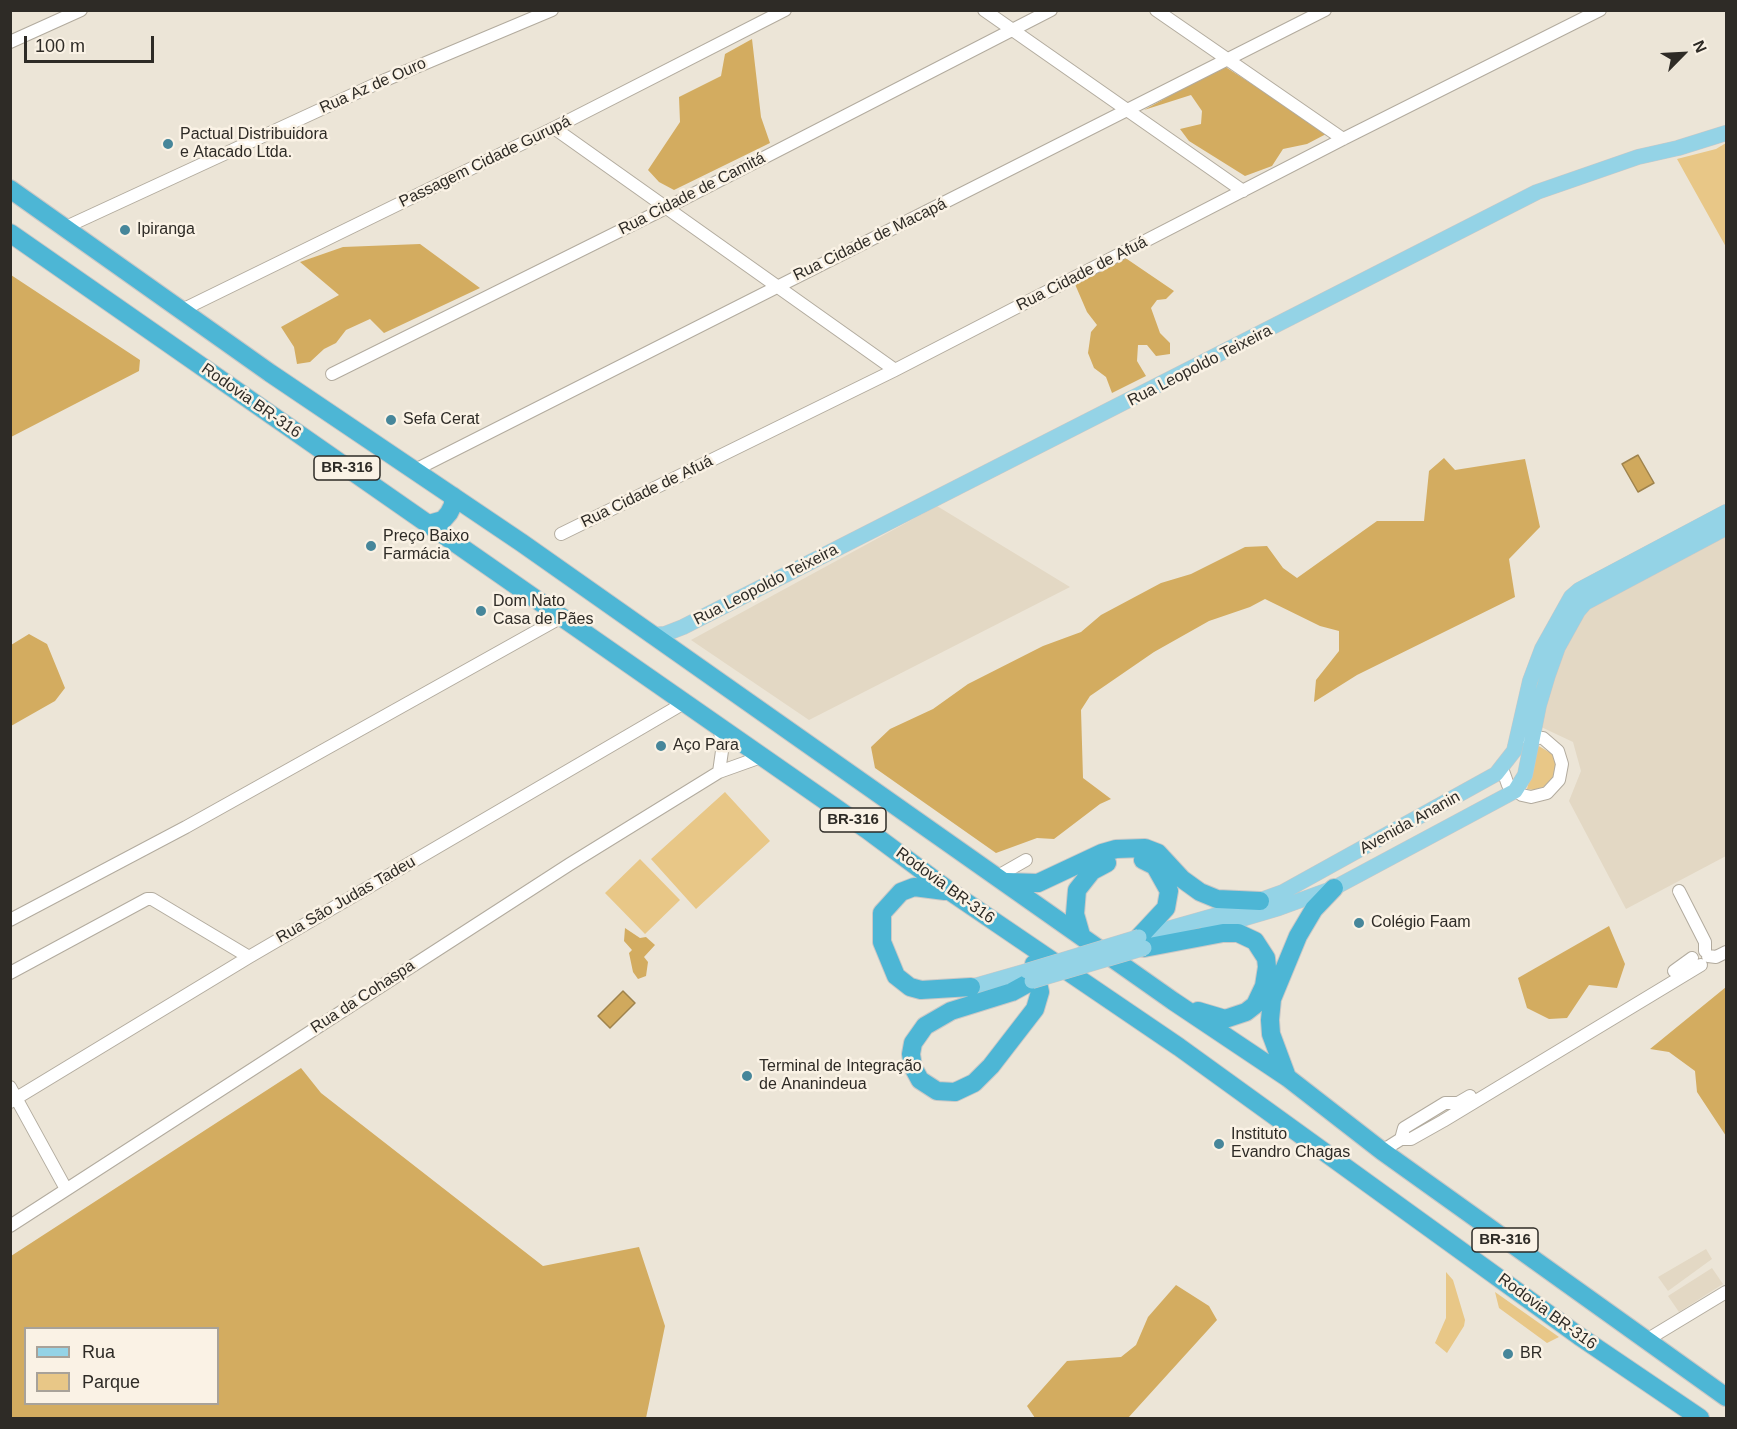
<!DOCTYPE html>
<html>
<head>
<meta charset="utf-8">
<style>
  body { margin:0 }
  #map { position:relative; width:1737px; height:1429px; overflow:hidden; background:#ece5d7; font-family:Helvetica,sans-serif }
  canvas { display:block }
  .frame { position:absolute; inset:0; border:12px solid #2e2b26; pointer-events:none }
  .legend { position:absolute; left:24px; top:1327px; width:195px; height:78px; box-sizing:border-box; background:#faf2e5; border:2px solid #a8a299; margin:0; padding:8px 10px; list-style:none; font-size:18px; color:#2e2b26 }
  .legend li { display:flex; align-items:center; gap:12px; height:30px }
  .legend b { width:30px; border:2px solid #a8a299 }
  .north { position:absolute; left:1653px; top:24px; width:60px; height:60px; -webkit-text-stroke:4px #faf2e5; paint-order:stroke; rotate:66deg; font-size:16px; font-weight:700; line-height:24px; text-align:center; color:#2e2b26 }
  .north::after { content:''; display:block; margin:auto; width:21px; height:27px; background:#2e2b26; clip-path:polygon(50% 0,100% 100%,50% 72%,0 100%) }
  .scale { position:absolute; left:24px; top:36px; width:130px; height:27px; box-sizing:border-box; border:3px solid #2e2b26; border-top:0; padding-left:8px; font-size:18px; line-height:21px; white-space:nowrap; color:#2e2b26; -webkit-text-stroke:4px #faf2e5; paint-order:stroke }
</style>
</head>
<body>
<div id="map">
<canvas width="1737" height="1429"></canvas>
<div class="frame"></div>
<ul class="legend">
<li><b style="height:8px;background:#94d3e6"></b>Rua</li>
<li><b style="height:16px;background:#e8c787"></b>Parque</li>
</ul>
<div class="north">N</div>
<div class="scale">100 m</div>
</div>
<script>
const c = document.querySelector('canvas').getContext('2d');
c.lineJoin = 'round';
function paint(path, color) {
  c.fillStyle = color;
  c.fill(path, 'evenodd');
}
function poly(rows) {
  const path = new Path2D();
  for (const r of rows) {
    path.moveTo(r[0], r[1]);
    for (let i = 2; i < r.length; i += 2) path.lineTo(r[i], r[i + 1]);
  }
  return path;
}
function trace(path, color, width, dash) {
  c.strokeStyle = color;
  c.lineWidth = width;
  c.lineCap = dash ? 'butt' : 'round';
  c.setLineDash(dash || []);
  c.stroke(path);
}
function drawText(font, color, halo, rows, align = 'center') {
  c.font = font + ' Helvetica,sans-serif';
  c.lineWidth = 5;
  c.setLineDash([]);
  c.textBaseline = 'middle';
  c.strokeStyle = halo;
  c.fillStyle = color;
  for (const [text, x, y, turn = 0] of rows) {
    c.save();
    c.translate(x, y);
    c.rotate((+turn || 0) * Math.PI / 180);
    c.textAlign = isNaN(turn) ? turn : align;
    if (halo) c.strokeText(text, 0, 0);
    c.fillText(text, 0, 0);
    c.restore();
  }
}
paint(poly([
  [937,506,1070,587,809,720,691,640],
  [1726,532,1726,856,1626,909,1569,801,1581,771,1573,742,1539,726,1558,659,1587,609],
  [1706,1249,1712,1259,1668,1291,1658,1277],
  [1712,1268,1723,1284,1679,1312,1668,1296]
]), '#e3d8c4');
paint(poly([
  [1726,143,1726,247,1677,159,1716,149],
  [1537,745,1554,755,1557,761,1556,774,1546,786,1534,790,1527,789],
  [725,792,770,841,696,909,651,859],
  [640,859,680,900,645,934,605,893],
  [1446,1272,1453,1280,1465,1320,1464,1326,1447,1353,1435,1343,1446,1318],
  [1495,1292,1559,1337,1547,1343,1499,1308]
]), '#e8c787');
paint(poly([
  [752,39,761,117,770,143,674,190,659,182,648,170,680,122,679,97,721,76,725,54],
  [1224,66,1328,133,1307,144,1283,149,1272,166,1245,176,1189,141,1180,129,1201,124,1202,111,1191,95,1144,110],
  [420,244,480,288,384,333,370,319,346,330,336,343,324,349,310,362,297,364,294,347,281,327,339,295,300,262,343,247],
  [1124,257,1174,291,1166,299,1157,300,1151,308,1160,333,1170,343,1170,354,1156,356,1147,345,1138,345,1137,361,1146,376,1112,393,1106,377,1094,368,1088,353,1091,332,1097,325,1087,312,1074,282],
  [11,275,140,360,139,371,11,437],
  [1444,458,1455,470,1525,459,1540,527,1509,559,1515,597,1357,675,1314,702,1316,680,1339,651,1339,631,1320,626,1265,599,1250,607,1209,621,1154,652,1090,696,1081,710,1083,778,1111,799,1100,804,1054,839,1037,838,996,853,875,768,871,747,890,729,933,709,968,684,1043,646,1081,632,1101,615,1161,583,1191,574,1245,547,1267,546,1283,568,1297,578,1377,521,1424,521,1429,471],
  [29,634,47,644,65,688,55,701,11,726,11,645],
  [1609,926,1625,964,1617,988,1589,985,1567,1018,1549,1019,1527,1008,1518,978],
  [625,928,640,938,646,937,655,945,644,957,648,962,646,976,638,979,633,972,629,953,632,950,624,941],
  [1726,987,1726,1136,1697,1092,1695,1071,1669,1052,1650,1049],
  [301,1068,321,1093,543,1266,639,1247,665,1326,646,1418,11,1418,11,1256],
  [26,1328,218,1328,218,1404,26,1404],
  [1176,1285,1209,1306,1217,1320,1128,1418,1035,1418,1027,1406,1067,1361,1121,1357,1136,1345,1148,1317]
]), '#d3ac60');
const water = poly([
  [1638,455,1654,483,1638,492,1622,464,1638,455],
  [623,991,635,1003,610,1028,598,1016,623,991]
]);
paint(water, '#d0a95d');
trace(water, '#9f834c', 1.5);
const minor = poly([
  [984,10,1243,191],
  [1156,10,1343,139],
  [10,42,81,10],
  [554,128,895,370],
  [66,227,378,83,552,10],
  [182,310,554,128,785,10],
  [332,374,666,208,1051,10],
  [415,470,1325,10],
  [561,534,895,370,1343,139,1600,10],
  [1502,768,1508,785,1522,795,1531,797,1547,793,1559,780,1562,764,1558,751,1543,738,1524,737],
  [719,772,722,751,720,729],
  [998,876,1026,860],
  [1679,891,1705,942,1705,951],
  [10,920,186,827,560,618],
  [1708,956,1716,957,1726,952],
  [1674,971,1692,958],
  [10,973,147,899,152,899,249,957],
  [10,1087,66,1189],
  [10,1102,249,957,684,703],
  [1401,1139,1404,1128,1445,1103,1458,1103,1470,1096],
  [1382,1151,1401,1139,1411,1139,1443,1121,1701,965],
  [10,1226,570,864,719,772,761,757],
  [1645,1341,1726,1292]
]);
const major = poly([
  [650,635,665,634,683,627,1537,192,1638,157,1678,148,1726,133],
  [1208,929,1279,908,1334,888,1515,791,1525,775,1539,705,1548,675,1558,647,1578,611,1585,603,1726,528],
  [1139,937,1224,913,1283,892,1496,774,1514,751,1530,681,1542,649,1571,597,1579,590,1726,512],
  [971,987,1027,971]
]);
const highway = poly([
  [10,189,270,373,522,543,1173,1001,1288,1078,1382,1151,1726,1397],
  [10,233,866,829,951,892,1179,1047,1579,1336,1700,1418],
  [429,524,443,520,449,513,453,505,453,496],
  [1007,882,1038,883,1102,853,1116,849,1145,848,1158,853,1182,879,1200,892,1217,899,1260,901],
  [945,891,914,887,901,892,882,913,882,942,896,976,910,987,921,990,971,987],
  [1081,935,1075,914,1077,890,1092,871,1107,863],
  [1139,937,1166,908,1169,891,1155,866,1143,860],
  [1144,948,1223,933,1238,933,1255,941,1266,958,1267,967,1264,986,1255,1005,1246,1012,1225,1019,1198,1011],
  [1032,981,1012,992,951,1011,925,1026,913,1043,911,1054,913,1067,920,1080,937,1091,955,1092,974,1083,991,1066,1035,1009,1040,992,1034,964],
  [1287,1077,1271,1034,1270,1020,1272,999,1298,936,1314,909,1334,888]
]);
trace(minor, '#b2ab9e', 14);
trace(major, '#c9c8c7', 16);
trace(highway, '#c9c8c7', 20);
trace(minor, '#fff', 12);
trace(major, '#94d3e6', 15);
trace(highway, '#4db6d5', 18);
const majorBridge = poly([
  [1027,971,1139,937],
  [1032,981,1144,948]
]);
trace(majorBridge, '#c9c8c7', 16, []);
trace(majorBridge, '#94d3e6', 15);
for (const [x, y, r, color] of [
  [168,144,6,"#46869a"],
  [125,230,6,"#46869a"],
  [391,420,6,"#46869a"],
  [371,546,6,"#46869a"],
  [481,611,6,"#46869a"],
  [661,746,6,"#46869a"],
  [1359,923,6,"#46869a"],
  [747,1076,6,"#46869a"],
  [1219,1144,6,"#46869a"],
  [1508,1354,6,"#46869a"]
]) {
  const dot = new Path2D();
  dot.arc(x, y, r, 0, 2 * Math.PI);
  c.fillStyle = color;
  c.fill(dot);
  trace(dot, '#faf2e5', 2);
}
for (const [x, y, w] of [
  [347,468,66],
  [853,820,66],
  [1505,1240,66]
]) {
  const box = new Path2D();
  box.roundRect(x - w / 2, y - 12, w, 24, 4.5);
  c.fillStyle = '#faf2e5';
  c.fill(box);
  trace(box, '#2e2b26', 1.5);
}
drawText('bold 15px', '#2e2b26', null, [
  ["BR-316",347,468],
  ["BR-316",853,820],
  ["BR-316",1505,1240]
]);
drawText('16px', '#2e2b26', '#faf2e5', [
  ["Rua Az de Ouro",373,86,-24],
  ["Passagem Cidade Gurupá",485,162,-26],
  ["Rua Cidade de Camitá",692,194,-27],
  ["Rua Cidade de Macapá",870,240,-26],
  ["Rua Cidade de Afuá",1082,274,-27],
  ["Rua Leopoldo Teixeira",1200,366,-27],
  ["Rodovia BR-316",251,401,35],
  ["Rua Cidade de Afuá",647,492,-26],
  ["Rua Leopoldo Teixeira",766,585,-27],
  ["Avenida Ananin",1410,823,-29],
  ["Rodovia BR-316",945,886,36],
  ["Rua São Judas Tadeu",346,900,-30],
  ["Rua da Cohaspa",363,997,-33],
  ["Rodovia BR-316",1547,1312,36]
]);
drawText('16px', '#2e2b26', '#faf2e5', [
  ["Pactual Distribuidora",180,135],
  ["e Atacado Ltda.",180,153],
  ["Ipiranga",137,230],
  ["Sefa Cerat",403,420],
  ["Preço Baixo",383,537],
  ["Farmácia",383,555],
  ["Dom Nato",493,602],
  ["Casa de Pães",493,620],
  ["Aço Para",673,746],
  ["Colégio Faam",1371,923],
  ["Terminal de Integração",759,1067],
  ["de Ananindeua",759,1085],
  ["Instituto",1231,1135],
  ["Evandro Chagas",1231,1153],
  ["BR",1520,1354]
], 'left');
</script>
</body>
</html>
